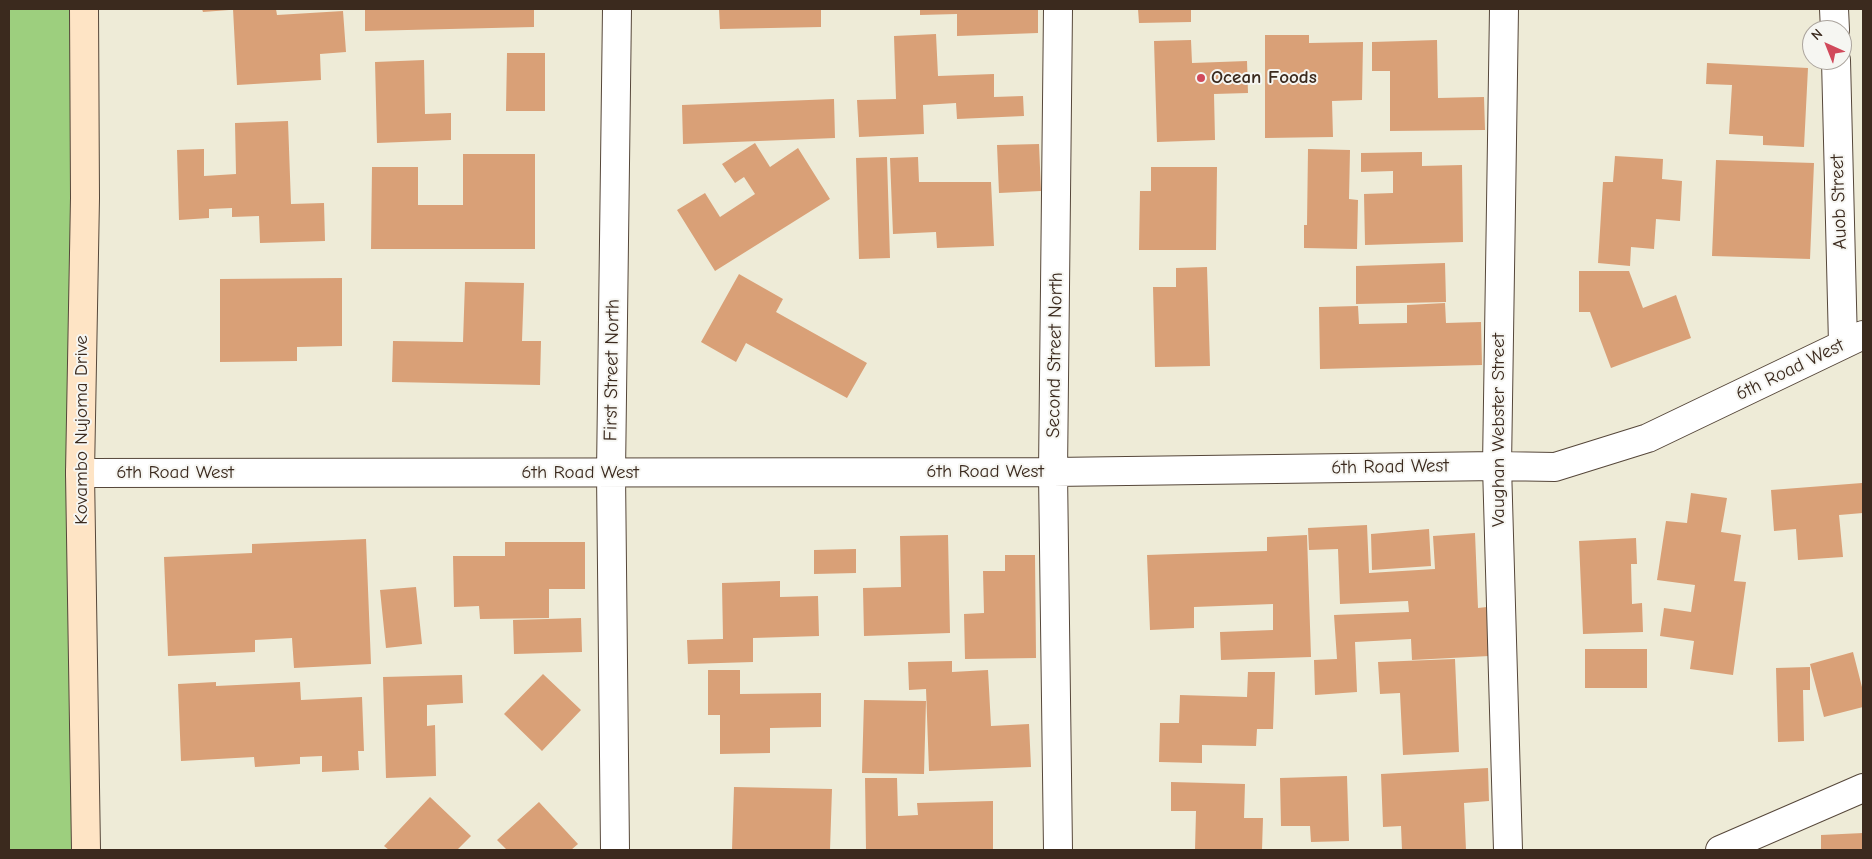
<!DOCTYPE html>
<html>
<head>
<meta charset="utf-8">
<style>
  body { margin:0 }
  #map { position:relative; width:1872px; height:859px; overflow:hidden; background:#eeebd7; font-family:"Comic Neue",sans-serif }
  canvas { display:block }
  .frame { position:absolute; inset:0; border:10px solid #3b2a1e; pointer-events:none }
  .north { position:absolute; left:1802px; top:20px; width:50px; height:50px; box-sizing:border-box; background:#f6f6f2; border:1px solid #aba49d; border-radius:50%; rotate:316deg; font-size:14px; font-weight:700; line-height:20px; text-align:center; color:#3b2a1e }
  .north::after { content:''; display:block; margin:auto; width:18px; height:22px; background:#d1495b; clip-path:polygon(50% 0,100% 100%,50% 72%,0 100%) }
</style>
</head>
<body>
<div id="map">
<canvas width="1872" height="859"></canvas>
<div class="frame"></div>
<div class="north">N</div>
</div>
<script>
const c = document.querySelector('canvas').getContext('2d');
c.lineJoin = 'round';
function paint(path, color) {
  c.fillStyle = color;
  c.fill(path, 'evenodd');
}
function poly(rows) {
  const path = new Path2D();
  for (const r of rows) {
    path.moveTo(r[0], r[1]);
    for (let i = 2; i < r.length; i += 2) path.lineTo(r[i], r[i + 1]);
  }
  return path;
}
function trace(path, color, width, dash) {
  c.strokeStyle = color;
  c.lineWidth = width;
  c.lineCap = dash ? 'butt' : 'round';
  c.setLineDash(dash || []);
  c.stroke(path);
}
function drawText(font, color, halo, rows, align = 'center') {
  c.font = font + ' "Comic Neue",sans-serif';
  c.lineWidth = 4;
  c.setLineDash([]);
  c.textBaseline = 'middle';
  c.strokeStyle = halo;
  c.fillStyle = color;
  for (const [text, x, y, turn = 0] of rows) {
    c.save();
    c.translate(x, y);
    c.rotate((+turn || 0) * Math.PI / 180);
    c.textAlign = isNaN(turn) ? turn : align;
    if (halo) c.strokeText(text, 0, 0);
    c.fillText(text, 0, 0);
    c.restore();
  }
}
paint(poly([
  [9,9,84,9,86,850,9,850]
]), '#9dcf7e');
paint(poly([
  [202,9,229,9,229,10,203,12],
  [233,9,276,9,277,15,343,11,346,52,320,54,321,80,237,85],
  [365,9,534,10,534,27,365,31],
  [719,9,821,9,821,27,720,29],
  [920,9,1038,9,1038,33,957,36,957,14,920,15],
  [1138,9,1191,9,1191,22,1139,23],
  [936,34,938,76,994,74,994,97,1023,96,1024,116,957,119,956,103,923,105,924,134,859,137,857,100,896,99,894,36],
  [1265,35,1309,35,1309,43,1363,42,1362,100,1332,101,1333,137,1265,138],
  [1191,40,1192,63,1247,61,1248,93,1214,94,1215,140,1157,142,1154,41],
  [1437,40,1438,98,1484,97,1485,130,1390,131,1390,71,1372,71,1372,42],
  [507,53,545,53,545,111,506,111],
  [424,60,425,114,451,113,451,140,377,143,375,62],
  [1707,63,1808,68,1804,147,1763,145,1763,136,1729,134,1732,85,1706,84],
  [834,99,835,138,683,144,682,105],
  [288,121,291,204,324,203,325,241,260,243,259,216,232,217,232,208,209,209,209,218,179,220,177,150,204,149,204,176,236,174,235,123],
  [755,143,770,167,798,148,830,199,715,271,677,210,705,193,720,217,755,194,744,177,735,183,722,164],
  [1039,144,1041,191,999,193,997,145],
  [1308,149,1350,150,1349,199,1358,200,1357,249,1304,248,1304,225,1307,225],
  [1422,152,1422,166,1462,165,1463,242,1365,245,1364,194,1393,193,1393,171,1361,172,1361,153],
  [463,154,535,154,535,249,371,249,372,167,418,167,418,205,463,205],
  [1615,156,1663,159,1662,179,1682,181,1680,221,1656,219,1654,249,1631,247,1630,266,1598,263,1603,182,1613,182],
  [887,157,890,258,859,259,856,158],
  [918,157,919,182,991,182,994,246,937,248,936,232,893,234,890,158],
  [1716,160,1814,163,1810,259,1712,256],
  [1151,167,1217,167,1216,250,1139,250,1140,191,1151,191],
  [1445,263,1446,302,1356,304,1356,266],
  [1207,267,1210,366,1155,367,1153,287,1176,287,1176,268],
  [1579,271,1629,271,1643,308,1676,295,1691,338,1611,368,1590,312,1579,312],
  [739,274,783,299,776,312,867,363,847,398,746,343,736,362,701,342],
  [342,278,342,346,297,347,297,361,220,362,220,279],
  [465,282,524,283,522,341,541,341,540,385,392,382,393,341,463,342],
  [1445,303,1446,323,1481,322,1482,365,1320,369,1319,307,1358,306,1359,324,1407,323,1407,305],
  [1862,483,1863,513,1839,515,1843,557,1798,560,1796,529,1774,531,1771,490],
  [1691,493,1727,498,1721,532,1741,535,1734,581,1746,582,1733,675,1690,669,1694,641,1660,636,1664,608,1691,612,1695,585,1657,580,1666,521,1687,523],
  [1367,525,1369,573,1435,569,1433,536,1475,533,1478,608,1487,607,1489,656,1412,660,1411,639,1355,642,1357,692,1315,695,1314,660,1337,659,1334,615,1409,612,1408,601,1340,604,1338,549,1309,550,1308,528],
  [1429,529,1431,566,1372,570,1371,534],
  [948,535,950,633,864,636,863,588,901,587,900,536],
  [1307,535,1311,657,1221,660,1220,632,1273,630,1273,604,1194,607,1194,628,1150,630,1147,555,1267,551,1267,537],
  [1636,538,1637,564,1631,564,1632,604,1642,603,1643,632,1583,634,1579,541],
  [366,539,371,664,294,668,292,638,255,640,255,652,168,656,164,557,252,553,252,544],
  [505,542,585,542,585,589,549,589,549,618,480,619,479,606,454,607,453,556,505,556],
  [856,549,856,573,814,574,814,550],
  [1005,555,1035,555,1036,658,965,659,964,614,984,613,983,571,1005,571],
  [780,581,780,597,818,596,819,636,753,638,753,662,688,664,687,640,723,639,722,583],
  [416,587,422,644,386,648,380,590],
  [581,618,582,652,514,654,513,620],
  [1585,649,1647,649,1647,688,1585,688],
  [1853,652,1863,691,1863,707,1824,717,1810,664],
  [1455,659,1459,752,1403,755,1400,693,1380,694,1378,662],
  [952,661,952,672,988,670,991,726,1029,724,1031,767,929,771,926,689,909,690,908,662],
  [1810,667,1810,690,1803,690,1804,741,1778,742,1776,668],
  [708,670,740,670,740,694,821,693,821,727,770,728,770,753,720,754,720,715,708,715],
  [1248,672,1275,672,1273,729,1257,729,1256,746,1202,745,1202,763,1159,762,1160,723,1179,723,1180,695,1247,697],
  [543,674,581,710,542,751,504,714],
  [462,675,463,703,427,705,427,726,435,725,436,776,386,778,383,677],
  [216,682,216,686,300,682,301,700,362,697,364,751,358,751,359,770,322,772,322,756,300,757,300,764,255,767,254,757,181,761,178,684],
  [864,700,926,701,924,774,862,773],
  [1488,768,1489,801,1464,803,1466,850,1402,850,1401,826,1383,827,1381,774],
  [1347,776,1349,841,1311,842,1310,826,1281,826,1280,778],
  [865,778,897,778,898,816,918,815,917,803,993,801,993,850,866,850],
  [1171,782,1245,784,1244,818,1263,818,1262,850,1195,850,1196,811,1171,811],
  [734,787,832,789,830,850,732,850],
  [430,797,471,836,457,850,389,850,384,846],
  [539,802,578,844,571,850,507,850,497,840],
  [1863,833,1863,850,1821,850,1821,835]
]), '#d9a077');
const street = poly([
  [1058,9,1053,472,1058,850],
  [1504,9,1497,466,1508,850],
  [1834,9,1835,30],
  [1836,60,1843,344],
  [80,473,1053,472,1497,466,1555,467,1648,438,1863,335],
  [615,850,611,473,617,9],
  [1720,850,1863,788]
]);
const secondary = poly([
  [84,9,85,198,80,473,86,850]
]);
trace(street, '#56473a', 30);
trace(secondary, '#56473a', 30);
trace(street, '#fff', 28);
trace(secondary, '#fee4c5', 28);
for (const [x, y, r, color] of [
  [1201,78,5,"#d1495b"]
]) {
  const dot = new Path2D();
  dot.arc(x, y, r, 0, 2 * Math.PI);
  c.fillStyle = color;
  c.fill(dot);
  trace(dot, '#f6f6f2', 2);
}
drawText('bold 19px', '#3b2a1e', '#f6f6f2', [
  ["Ocean Foods",1211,78]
], 'left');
drawText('19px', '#3b2a1e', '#f6f6f2', [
  ["Auob Street",1839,202,-92],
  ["Second Street North",1055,355,-89],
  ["First Street North",612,370,-89],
  ["6th Road West",1790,370,-26],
  ["Kovambo Nujoma Drive",82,430,-90],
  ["Vaughan Webster Street",1499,430,-90],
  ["6th Road West",1390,467,-1],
  ["6th Road West",985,472],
  ["6th Road West",175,473],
  ["6th Road West",580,473]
]);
</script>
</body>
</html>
